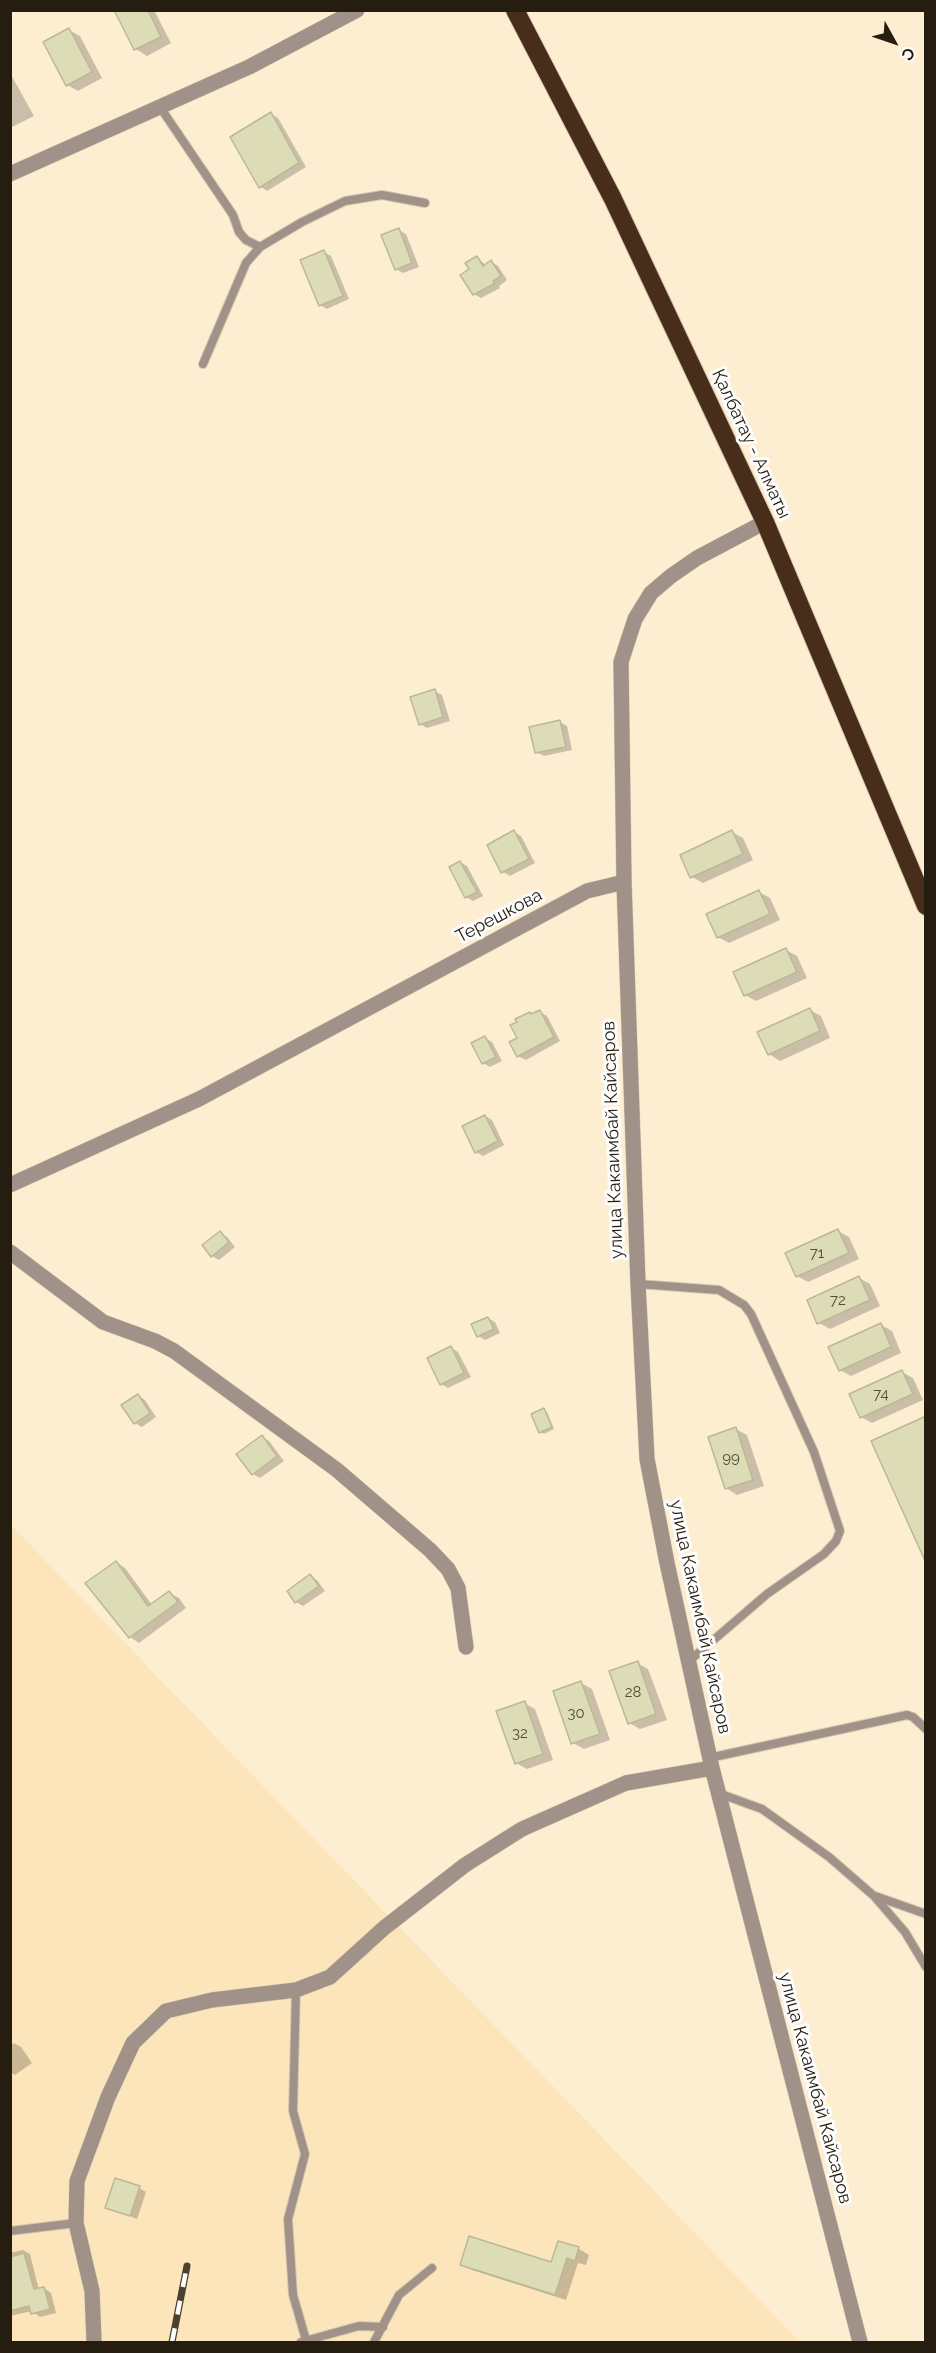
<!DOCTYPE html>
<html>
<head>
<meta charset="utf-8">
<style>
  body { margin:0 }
  #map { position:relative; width:936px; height:2353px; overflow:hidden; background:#fdeed2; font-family:Raleway,sans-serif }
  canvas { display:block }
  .frame { position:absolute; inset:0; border:12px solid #241d10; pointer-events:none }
  .north { position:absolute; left:864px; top:12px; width:60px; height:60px; -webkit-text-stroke:4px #fdfdfd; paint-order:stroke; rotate:130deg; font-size:16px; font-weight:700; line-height:24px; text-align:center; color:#241d10 }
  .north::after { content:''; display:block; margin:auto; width:21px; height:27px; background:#241d10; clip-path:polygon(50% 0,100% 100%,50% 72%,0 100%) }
</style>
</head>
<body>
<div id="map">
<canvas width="936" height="2353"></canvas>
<div class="frame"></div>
<div class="north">С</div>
</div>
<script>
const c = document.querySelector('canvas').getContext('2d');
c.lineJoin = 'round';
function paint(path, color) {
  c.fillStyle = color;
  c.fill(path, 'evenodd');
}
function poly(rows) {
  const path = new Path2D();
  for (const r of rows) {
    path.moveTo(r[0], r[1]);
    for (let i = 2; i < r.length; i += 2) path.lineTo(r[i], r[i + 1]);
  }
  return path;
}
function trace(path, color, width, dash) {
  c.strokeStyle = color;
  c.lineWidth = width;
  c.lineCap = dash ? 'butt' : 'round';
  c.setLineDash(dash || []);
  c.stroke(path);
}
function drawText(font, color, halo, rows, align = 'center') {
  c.font = font + ' Raleway,sans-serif';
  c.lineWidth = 6;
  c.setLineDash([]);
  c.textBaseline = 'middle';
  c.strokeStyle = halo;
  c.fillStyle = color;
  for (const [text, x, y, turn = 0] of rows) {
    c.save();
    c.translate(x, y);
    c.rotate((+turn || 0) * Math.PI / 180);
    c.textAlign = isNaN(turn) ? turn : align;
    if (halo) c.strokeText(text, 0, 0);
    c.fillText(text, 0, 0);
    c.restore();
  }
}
paint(poly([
  [11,1525,800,2342,11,2342]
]), '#fce5bb');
paint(poly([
  [116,10,154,10,171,43,147,56,136,49],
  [69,30,80,36,102,78,78,91,67,85],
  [10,73,34,116,10,128],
  [271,114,278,118,306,167,267,191,260,186],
  [399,230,406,234,419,267,403,273,396,269],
  [324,252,331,256,349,299,327,309,320,305],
  [477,258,486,265,491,262,498,266,507,280,499,286,500,288,481,298,474,294,471,270],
  [435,691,442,695,450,721,427,728,420,724],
  [560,722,567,726,572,750,544,756,536,752],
  [514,832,521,836,535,863,510,876,503,872],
  [732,832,743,838,753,860,703,883,692,877],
  [460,862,467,866,483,896,473,901,466,897],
  [759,892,770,898,780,920,729,943,718,937],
  [786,950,797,956,807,978,756,1001,745,995],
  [810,1010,821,1016,830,1038,780,1061,769,1054],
  [540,1012,547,1016,560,1041,526,1060,518,1056,519,1038,530,1013,533,1015],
  [485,1038,492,1042,502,1061,490,1067,483,1063],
  [485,1116,492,1120,504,1145,483,1156,476,1152],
  [838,1231,849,1237,859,1259,808,1282,797,1276],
  [220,1233,227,1237,235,1247,219,1260,212,1256],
  [859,1278,870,1284,880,1306,830,1329,819,1323],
  [488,1318,495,1322,500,1333,485,1340,478,1336],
  [881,1325,892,1331,901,1353,851,1376,840,1370],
  [451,1348,458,1352,471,1377,448,1388,441,1384],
  [902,1372,913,1378,923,1400,872,1423,861,1417],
  [138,1395,145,1400,156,1417,142,1427,135,1423],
  [544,1410,547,1412,554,1429,544,1434,541,1432],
  [736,1429,747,1435,764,1486,737,1495,726,1488],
  [262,1437,269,1441,284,1461,260,1478,253,1474,239,1454],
  [116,1562,125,1568,152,1605,169,1593,179,1598,186,1608,139,1643,130,1637],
  [310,1576,317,1580,325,1591,303,1606,296,1602,289,1592],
  [637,1663,648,1669,667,1720,640,1729,629,1723],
  [581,1683,592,1689,610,1740,584,1749,573,1743],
  [524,1703,535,1709,553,1760,527,1769,516,1763],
  [14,2043,21,2047,32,2063,15,2075,10,2072,10,2046],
  [139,2188,146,2192,137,2219,107,2207],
  [559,2243,579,2249,589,2255,586,2265,578,2263,566,2300,472,2270,462,2264,552,2264],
  [23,2250,30,2254,39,2290,44,2288,51,2293,56,2313,40,2317,32,2311,10,2316,10,2253]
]), '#0003');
const building = poly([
  [114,10,148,10,161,37,134,50,114,10],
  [69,28,92,72,66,86,43,42,69,28],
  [271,112,299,163,259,188,230,137,271,112],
  [399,228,412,263,395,270,381,235,399,228],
  [324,250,343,296,319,306,300,260,324,250],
  [477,256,483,266,491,260,501,276,493,281,494,284,473,295,460,275,469,269,465,263,477,256],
  [435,689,443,717,419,725,410,697,435,689],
  [560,720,566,747,535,753,529,727,560,720],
  [514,830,529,859,501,873,487,845,514,830],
  [732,830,743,854,690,878,680,855,732,830],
  [460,861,477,892,465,898,449,867,460,861],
  [759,890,770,914,717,938,706,914,759,890],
  [786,948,797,972,744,996,733,972,786,948],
  [810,1008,820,1031,768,1055,757,1032,810,1008],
  [540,1010,554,1037,517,1057,509,1042,517,1038,510,1025,517,1022,515,1019,530,1012,531,1014,540,1010],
  [485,1036,496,1057,482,1064,471,1043,485,1036],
  [485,1115,498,1141,475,1153,462,1126,485,1115],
  [838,1229,849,1253,796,1277,785,1253,838,1229],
  [220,1231,229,1242,211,1257,202,1245,220,1231],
  [859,1276,870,1300,817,1324,807,1300,859,1276],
  [488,1317,494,1329,477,1337,471,1324,488,1317],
  [881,1323,891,1347,839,1371,828,1347,881,1323],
  [451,1346,464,1373,440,1385,427,1358,451,1346],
  [902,1370,913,1394,860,1418,849,1394,902,1370],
  [138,1394,150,1413,134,1424,121,1405,138,1394],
  [544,1408,552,1427,539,1433,531,1414,544,1408],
  [926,1416,926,1563,871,1441,926,1416],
  [736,1427,753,1480,725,1489,708,1437,736,1427],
  [262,1435,277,1456,252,1475,236,1454,262,1435],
  [116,1561,148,1606,169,1591,178,1602,129,1638,85,1583,116,1561],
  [310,1574,319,1586,295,1603,287,1591,310,1574],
  [638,1661,656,1714,628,1724,609,1671,638,1661],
  [581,1681,600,1734,571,1744,553,1691,581,1681],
  [525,1701,543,1754,515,1764,496,1711,525,1701],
  [115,2178,140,2186,130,2216,105,2208,115,2178],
  [469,2236,551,2262,558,2241,579,2247,575,2261,567,2258,555,2295,460,2265,469,2236],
  [24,2253,34,2289,44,2287,50,2309,31,2314,29,2306,10,2311,10,2257,24,2253]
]);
paint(building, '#dcdcb6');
trace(building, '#b9b995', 1.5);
const lane = poly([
  [160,107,233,215,239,232,246,240,260,247],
  [203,364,246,263,260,247,302,222,345,201,382,195,425,203],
  [638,1284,719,1290,744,1305,751,1314,814,1452,840,1531,836,1541,824,1554,767,1594,688,1662],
  [709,1758,907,1715,913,1717,926,1729],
  [718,1793,762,1809,829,1857,874,1896,905,1932,926,1967],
  [875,1896,926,1914],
  [296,1990,293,2111,305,2154,288,2219,293,2295,306,2340],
  [10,2231,76,2223],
  [301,2342,359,2326,383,2327],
  [374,2342,399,2295,432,2268]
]);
const street = poly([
  [10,174,249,67,357,10],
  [765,522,697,558,671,576,651,593,635,619,621,662,624,882,638,1284,647,1459,667,1563,712,1768,860,2342],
  [10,1185,199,1099,587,891,624,882],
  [10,1252,103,1322,155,1341,174,1351,337,1470,430,1550,448,1569,458,1588,466,1647],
  [94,2342,92,2291,76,2223,77,2181,108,2097,133,2043,166,2011,212,2000,296,1990,330,1977,384,1928,465,1865,522,1829,626,1783,712,1768]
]);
const highway = poly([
  [515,10,613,199,765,522,926,906]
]);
trace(lane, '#d6c8af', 10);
trace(street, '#d6c8af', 16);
trace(highway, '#d6c8af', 20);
trace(lane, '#a09288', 8);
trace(street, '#a09288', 15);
trace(highway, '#472d1a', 18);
const rail = poly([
  [172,2342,187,2266]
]);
trace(rail, '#4a4132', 7);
trace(rail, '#fdfdfd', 4.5, [14]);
drawText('15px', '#524d3a', null, [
  ["71",817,1253],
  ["72",838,1300],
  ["74",881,1394],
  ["99",731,1458],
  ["28",633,1692],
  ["30",576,1713],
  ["32",520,1733]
]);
drawText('18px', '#241d10', '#fdfdfd', [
  ["Қалбатау - Алматы",751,444,65],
  ["Терешкова",499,916,-28],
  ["улица Какаимбай Кайсаров",613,1140,-92],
  ["улица Какаимбай Кайсаров",700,1617,78],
  ["улица Какаимбай Кайсаров",815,2088,75]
]);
</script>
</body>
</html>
